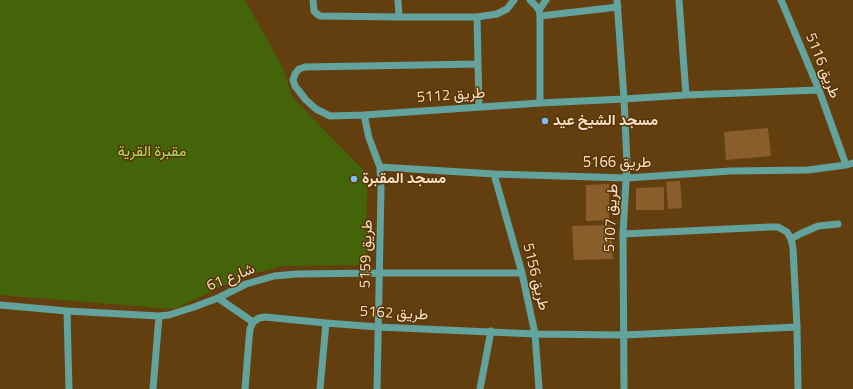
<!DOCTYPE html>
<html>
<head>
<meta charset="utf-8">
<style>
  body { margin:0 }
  canvas { display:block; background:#633f0f }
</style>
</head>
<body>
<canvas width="853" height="389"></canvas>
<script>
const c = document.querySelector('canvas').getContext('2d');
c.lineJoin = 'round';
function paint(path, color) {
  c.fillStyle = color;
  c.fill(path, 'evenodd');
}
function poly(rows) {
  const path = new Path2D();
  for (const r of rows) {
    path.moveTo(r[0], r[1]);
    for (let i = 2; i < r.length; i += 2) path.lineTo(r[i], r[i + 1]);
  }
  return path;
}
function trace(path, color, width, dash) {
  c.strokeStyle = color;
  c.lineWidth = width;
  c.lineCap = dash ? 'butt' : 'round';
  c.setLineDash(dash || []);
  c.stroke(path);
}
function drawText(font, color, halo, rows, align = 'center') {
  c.font = font + ' "Titillium Web",Vazirmatn,sans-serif';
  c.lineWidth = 3;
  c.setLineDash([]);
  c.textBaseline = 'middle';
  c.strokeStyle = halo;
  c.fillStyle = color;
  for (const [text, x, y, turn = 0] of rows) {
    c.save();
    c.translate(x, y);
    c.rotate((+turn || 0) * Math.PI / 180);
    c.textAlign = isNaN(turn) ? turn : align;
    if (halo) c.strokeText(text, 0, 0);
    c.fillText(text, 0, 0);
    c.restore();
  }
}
paint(poly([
  [0,0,245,0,284,70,292,97,367,174,366,265,282,266,244,276,174,309,0,295]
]), '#446409');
paint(poly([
  [768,128,771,156,726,160,724,132],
  [680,181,682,208,668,209,666,182],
  [609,184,609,220,586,221,586,185],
  [664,187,664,210,636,210,636,188],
  [611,225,613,259,574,260,572,226]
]), '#8a5e2a');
trace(poly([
  [313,0,314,11,317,14,320,16,399,17,477,17,497,14,507,9,514,0],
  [398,0,399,17],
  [530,0,535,5,539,10,540,16,540,103],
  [617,0,624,99,627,163,623,234,624,389],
  [781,0,819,90,846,165],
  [539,10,546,0],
  [540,16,618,7],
  [477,17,479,107],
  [686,95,819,90],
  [364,115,540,103,624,99,686,95,679,0],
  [380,167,494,174,627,178,731,171,808,170,846,165,853,163],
  [494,174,522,273,535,334,539,389],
  [623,234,770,227,778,227,787,232,791,239,793,248,797,327,798,389],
  [791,239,800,234,818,226,838,224],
  [218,298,253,322],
  [0,305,67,311,159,316,169,315,194,307,218,298,246,284,274,276,297,274,379,273,522,273],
  [67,311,69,389],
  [253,322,259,318,265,317,326,323,378,327,535,334,624,335,797,327],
  [153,389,159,316],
  [245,389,249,339,250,329,253,322],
  [320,389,326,323],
  [377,389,381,189,380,167,369,138,364,115,330,116,316,109,306,100,295,86,293,80,295,74,299,69,305,67,478,64],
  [480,389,491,331]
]), '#63a39d', 7);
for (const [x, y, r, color] of [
  [545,121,4,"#7fbdfa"],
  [354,179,4,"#7fbdfa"]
]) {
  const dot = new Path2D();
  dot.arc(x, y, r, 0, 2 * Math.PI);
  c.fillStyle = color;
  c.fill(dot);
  trace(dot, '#573401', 1.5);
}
drawText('15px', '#f6e0c9', '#573401', [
  ["طريق 5116",822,66,68],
  ["طريق 5112",451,96,-4],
  ["طريق 5166",617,163],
  ["طريق 5107",612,218,-87],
  ["طريق 5159",367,254,-88],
  ["طريق 5156",535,277,76],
  ["شارع 61",231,278,-22],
  ["طريق 5162",394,314,3]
]);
drawText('bold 15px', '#f6e0c9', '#573401', [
  ["مسجد الشيخ عيد",553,121],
  ["مسجد المقبرة",362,179]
], 'left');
drawText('15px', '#aae359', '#573401', [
  ["مقبرة القرية",152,152]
]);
</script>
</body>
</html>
